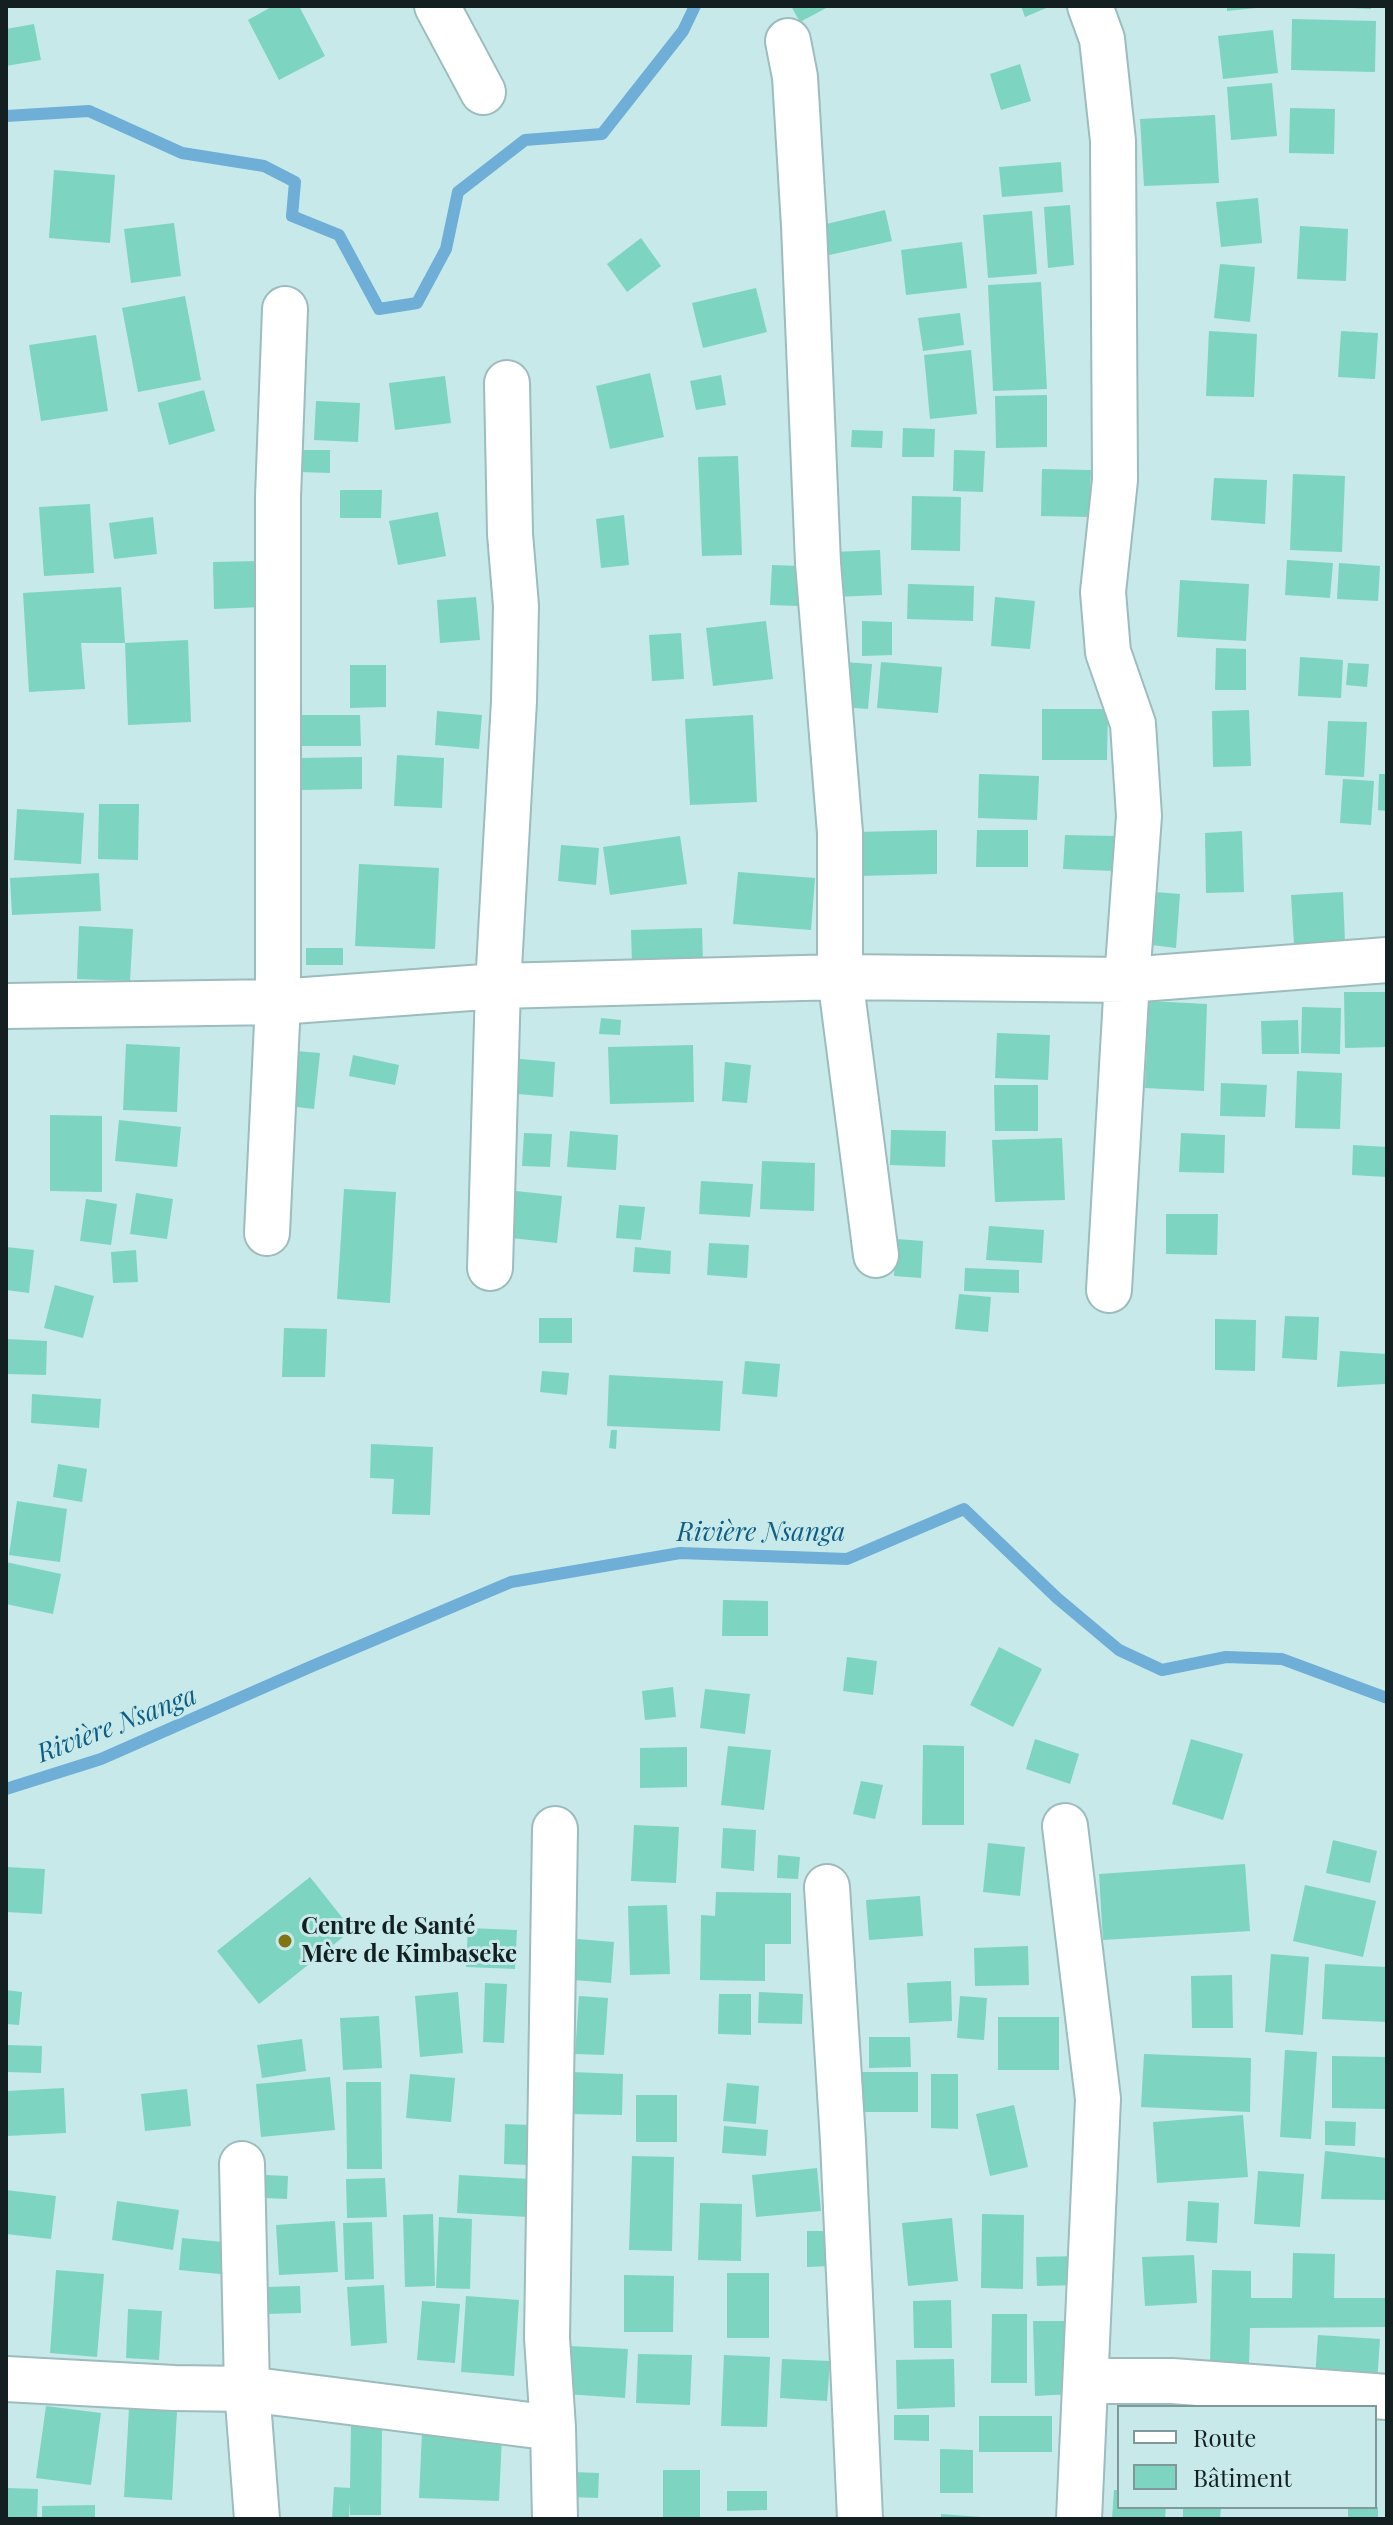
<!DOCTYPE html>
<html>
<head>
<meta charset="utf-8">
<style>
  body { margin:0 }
  #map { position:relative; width:1393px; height:2525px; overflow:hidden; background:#c7e9ea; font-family:"Playfair Display",serif }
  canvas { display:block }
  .frame { position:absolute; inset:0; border:8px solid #131f20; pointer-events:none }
  .legend { position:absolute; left:1117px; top:2405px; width:260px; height:104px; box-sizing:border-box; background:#c7e9ea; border:2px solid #7f9899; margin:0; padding:10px 14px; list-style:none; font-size:24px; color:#131f20 }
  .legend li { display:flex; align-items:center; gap:16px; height:40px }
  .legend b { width:40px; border:2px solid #7f9899 }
</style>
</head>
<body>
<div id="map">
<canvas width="1393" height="2525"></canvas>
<div class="frame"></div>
<ul class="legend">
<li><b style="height:10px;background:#fff"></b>Route</li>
<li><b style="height:22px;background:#7dd4c1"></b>Bâtiment</li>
</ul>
</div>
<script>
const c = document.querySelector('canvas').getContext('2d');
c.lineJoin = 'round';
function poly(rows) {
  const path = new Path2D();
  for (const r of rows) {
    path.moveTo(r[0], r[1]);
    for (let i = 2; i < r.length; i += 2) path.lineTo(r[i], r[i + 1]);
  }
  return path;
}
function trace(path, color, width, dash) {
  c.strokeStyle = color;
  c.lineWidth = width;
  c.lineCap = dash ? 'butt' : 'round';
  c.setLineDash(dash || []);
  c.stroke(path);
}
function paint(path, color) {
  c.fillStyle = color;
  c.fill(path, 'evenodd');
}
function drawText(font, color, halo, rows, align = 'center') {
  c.font = font + ' "Playfair Display",serif';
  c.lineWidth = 6;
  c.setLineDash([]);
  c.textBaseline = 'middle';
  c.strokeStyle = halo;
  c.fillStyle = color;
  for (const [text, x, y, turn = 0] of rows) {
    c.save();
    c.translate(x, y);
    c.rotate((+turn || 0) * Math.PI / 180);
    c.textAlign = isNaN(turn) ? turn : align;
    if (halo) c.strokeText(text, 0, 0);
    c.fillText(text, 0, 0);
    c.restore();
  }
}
trace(poly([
  [6,116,89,111,182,153,264,166,295,182,292,216,339,235,379,309,417,303,446,249,458,192,525,140,602,134,683,31,695,6],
  [6,1789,101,1759,310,1667,511,1582,680,1553,847,1559,964,1509,1057,1598,1119,1650,1162,1670,1226,1657,1282,1659,1387,1698]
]), '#6eaed7', 12);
paint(poly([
  [273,6,299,6,325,56,279,80,248,20],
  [791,6,830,6,800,22],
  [1021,6,1051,6,1025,17],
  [1227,6,1256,6,1256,8,1227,11],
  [1351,6,1371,6,1371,9,1351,8],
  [1292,19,1376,21,1375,72,1291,70],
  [34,24,41,60,6,66,6,29],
  [1273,30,1278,73,1223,79,1218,36],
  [1020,64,1031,101,1001,110,990,74],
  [1272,83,1277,136,1231,140,1227,87],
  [1290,108,1335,109,1334,154,1289,153],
  [1215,115,1219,183,1144,186,1140,119],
  [1061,162,1063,192,1002,197,999,167],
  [54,170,115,175,110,243,49,238],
  [1258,198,1262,243,1221,247,1216,202],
  [1070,205,1074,265,1048,268,1044,207],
  [885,210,892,241,825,256,818,226],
  [1032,211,1037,274,988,278,983,215],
  [174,223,181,276,131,283,124,229],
  [1300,226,1348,229,1346,281,1297,279],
  [641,238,661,266,627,292,607,264],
  [962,242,967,288,906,295,901,250],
  [1220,264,1255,267,1250,322,1214,318],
  [1041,282,1047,389,993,391,988,285],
  [756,288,767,332,703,348,692,303],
  [185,296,201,380,138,392,122,308],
  [960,313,964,345,923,351,918,318],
  [1209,331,1257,334,1254,397,1206,396],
  [1341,331,1378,333,1375,379,1338,377],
  [96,335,108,411,41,421,29,345],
  [971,350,977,414,930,419,924,355],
  [650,373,664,437,610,449,596,386],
  [721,375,726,405,696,410,690,381],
  [445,376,451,423,395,430,389,383],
  [204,390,215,431,169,445,158,403],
  [1047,395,1047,447,996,448,995,396],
  [316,401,360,403,358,442,314,440],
  [903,428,935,429,934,457,902,457],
  [852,430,883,431,882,448,851,447],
  [299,450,330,450,330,473,298,472],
  [954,450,985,451,983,492,953,491],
  [738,456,742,555,702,556,698,457],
  [1042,469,1091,470,1089,517,1041,516],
  [1293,474,1345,476,1342,552,1290,550],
  [1214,478,1267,480,1265,524,1211,520],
  [340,490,382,490,381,518,340,518],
  [912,496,961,497,960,551,911,550],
  [90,504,94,573,44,576,39,507],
  [438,512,446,556,398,565,389,521],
  [624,515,629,565,601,568,596,519],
  [153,517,157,554,114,559,109,523],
  [880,550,882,595,834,597,833,552],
  [1287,560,1333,563,1330,598,1285,595],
  [260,561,262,607,214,609,213,562],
  [1339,563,1380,566,1378,601,1337,599],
  [772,565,799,566,798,606,770,605],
  [1180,580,1249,584,1246,641,1177,637],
  [908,584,974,586,973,621,907,619],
  [121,587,125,643,81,643,85,689,29,692,23,593],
  [476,597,480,640,440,643,437,600],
  [995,597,1035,601,1030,649,991,646],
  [766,621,773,679,713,686,706,628],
  [862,621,892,622,892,655,862,656],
  [681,633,684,679,652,681,649,635],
  [188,640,191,722,128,725,125,643],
  [1216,648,1246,649,1246,690,1215,690],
  [1300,657,1343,660,1341,698,1298,696],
  [844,662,872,664,868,709,841,707],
  [881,662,942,667,938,713,877,708],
  [1348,663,1369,664,1367,687,1346,685],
  [350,665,386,665,386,707,350,708],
  [1042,709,1108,709,1107,760,1042,760],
  [1249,710,1251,766,1213,767,1212,711],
  [437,711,482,715,479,749,435,745],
  [301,715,360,715,361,746,301,746],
  [753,715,757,802,690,805,685,719],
  [1328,721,1367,722,1364,777,1325,775],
  [397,755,444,758,442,808,394,806],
  [362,757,362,789,298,790,297,758],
  [979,774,1039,776,1037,820,978,818],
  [1379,774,1387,774,1387,811,1378,810],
  [1343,779,1374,781,1371,825,1340,823],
  [99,804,139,804,138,860,98,859],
  [17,809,84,813,81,864,14,860],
  [937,830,937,874,858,876,857,832],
  [977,830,1028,830,1028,867,976,867],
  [1242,831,1244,892,1206,893,1205,833],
  [1065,835,1115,836,1114,871,1063,869],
  [680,836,687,884,610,895,603,847],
  [561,845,599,848,596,885,558,881],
  [359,864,439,868,435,949,355,946],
  [738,872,815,878,811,930,733,924],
  [99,873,101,911,12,915,10,878],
  [1155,892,1180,894,1176,948,1151,945],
  [1343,892,1345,942,1294,945,1291,895],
  [79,926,133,929,130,981,77,979],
  [702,928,703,962,632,964,631,930],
  [306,948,343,948,343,965,306,965],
  [1344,992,1387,992,1387,1047,1345,1048],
  [1149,1001,1207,1004,1204,1091,1145,1088],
  [1302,1007,1341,1008,1340,1054,1301,1053],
  [601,1018,621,1020,620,1035,599,1034],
  [1298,1020,1299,1054,1262,1054,1261,1021],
  [997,1033,1050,1035,1048,1080,995,1078],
  [126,1044,180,1047,177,1112,123,1110],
  [693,1045,694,1102,610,1104,608,1047],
  [284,1050,320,1053,314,1109,279,1105],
  [353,1055,399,1065,395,1085,349,1076],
  [509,1058,555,1062,553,1097,506,1093],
  [725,1062,751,1065,747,1103,722,1101],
  [1297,1071,1342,1073,1340,1129,1295,1128],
  [1221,1083,1267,1085,1265,1117,1220,1116],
  [994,1085,1038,1085,1038,1131,995,1131],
  [50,1115,102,1116,102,1192,50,1191],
  [119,1120,181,1127,177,1167,115,1161],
  [891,1130,946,1131,945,1167,890,1165],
  [570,1131,618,1135,616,1170,567,1167],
  [524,1133,552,1134,550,1167,522,1166],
  [1181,1133,1225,1135,1224,1173,1179,1172],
  [1062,1138,1065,1200,995,1202,992,1140],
  [1353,1145,1387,1147,1387,1177,1352,1175],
  [762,1161,815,1163,814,1211,760,1209],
  [701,1181,753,1184,750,1217,699,1214],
  [344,1189,396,1192,390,1303,337,1299],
  [516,1191,562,1196,557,1243,511,1238],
  [136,1193,173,1199,167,1239,130,1234],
  [86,1199,117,1204,111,1245,80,1241],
  [619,1205,645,1207,641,1240,616,1238],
  [1166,1214,1218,1214,1217,1255,1166,1254],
  [989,1226,1044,1230,1042,1263,986,1260],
  [896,1239,923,1241,921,1278,894,1276],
  [709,1243,749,1245,747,1278,707,1275],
  [6,1247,34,1250,29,1293,6,1290],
  [635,1247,671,1251,670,1274,633,1272],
  [136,1250,138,1282,113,1283,111,1252],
  [965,1268,1019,1270,1019,1293,964,1291],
  [55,1285,94,1296,83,1338,44,1328],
  [959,1294,991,1297,988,1332,955,1329],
  [1285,1316,1319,1317,1317,1360,1282,1358],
  [539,1318,572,1318,572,1343,539,1343],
  [1215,1319,1256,1320,1255,1371,1215,1370],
  [284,1328,327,1329,325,1377,282,1377],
  [6,1339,47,1341,46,1375,6,1374],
  [1340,1351,1387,1354,1385,1384,1337,1387],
  [745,1361,780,1364,777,1397,742,1394],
  [542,1371,569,1373,567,1395,540,1392],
  [609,1375,723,1381,720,1431,607,1426],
  [32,1394,101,1399,99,1428,31,1423],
  [611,1430,617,1430,616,1449,609,1448],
  [371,1444,433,1447,430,1515,392,1514,394,1479,370,1478],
  [58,1464,87,1469,82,1502,53,1497],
  [17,1501,67,1509,60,1562,9,1555],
  [6,1562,61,1574,53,1614,6,1604],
  [723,1600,768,1601,768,1636,722,1636],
  [999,1647,1042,1669,1013,1727,970,1705],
  [847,1657,877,1661,873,1695,843,1691],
  [673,1687,676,1717,645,1720,642,1691],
  [705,1689,750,1694,745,1734,700,1728],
  [1035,1739,1079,1754,1070,1784,1026,1769],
  [1191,1739,1243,1754,1223,1820,1172,1804],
  [923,1745,964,1746,964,1825,922,1825],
  [728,1746,771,1750,764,1810,721,1805],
  [687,1747,687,1787,640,1788,640,1748],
  [861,1781,883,1785,875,1819,853,1814],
  [634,1825,679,1827,676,1883,631,1881],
  [723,1828,756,1830,754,1871,721,1868],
  [1333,1840,1377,1851,1370,1883,1326,1873],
  [988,1843,1025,1847,1020,1896,983,1892],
  [778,1855,800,1857,798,1879,777,1878],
  [1245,1864,1250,1931,1103,1940,1099,1874],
  [6,1867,45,1869,42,1914,6,1912],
  [310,1877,352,1930,259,2004,217,1951],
  [1305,1885,1376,1901,1363,1957,1293,1941],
  [716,1892,791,1893,791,1944,765,1944,765,1981,700,1980,701,1915,715,1916],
  [920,1896,923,1936,869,1940,866,1900],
  [667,1905,670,1974,630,1975,628,1906],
  [468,1928,517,1930,515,1969,466,1967],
  [577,1939,614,1942,611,1983,574,1980],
  [1028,1946,1029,1985,975,1986,974,1948],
  [1271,1954,1309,1957,1303,2035,1265,2032],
  [1325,1964,1387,1967,1387,2022,1322,2019],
  [1232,1975,1233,2028,1192,2028,1191,1976],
  [951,1981,952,2021,909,2023,907,1983],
  [485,1983,507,1984,504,2043,483,2042],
  [6,1990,22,1992,19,2025,6,2024],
  [458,1992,463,2053,420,2057,415,1996],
  [759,1992,803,1994,802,2024,758,2023],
  [719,1994,751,1994,751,2035,718,2034],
  [579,1996,608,1998,604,2055,575,2054],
  [960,1996,987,1998,984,2040,957,2038],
  [379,2016,382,2068,343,2070,340,2018],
  [998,2017,1059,2017,1059,2070,998,2070],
  [869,2037,910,2037,911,2067,869,2068],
  [302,2039,306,2071,262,2078,257,2045],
  [6,2045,42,2046,41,2073,6,2072],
  [1285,2050,1317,2052,1311,2139,1280,2137],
  [1144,2054,1251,2058,1250,2112,1141,2107],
  [1332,2056,1387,2057,1387,2109,1332,2108],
  [571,2072,623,2074,622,2115,569,2114],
  [856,2072,918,2072,918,2112,856,2112],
  [410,2074,455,2078,451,2122,406,2118],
  [931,2074,958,2074,958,2129,931,2128],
  [330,2077,335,2130,261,2137,256,2084],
  [346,2082,381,2082,382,2169,347,2169],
  [727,2083,759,2086,756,2124,723,2121],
  [64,2088,66,2133,6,2136,6,2091],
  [187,2089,191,2126,145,2131,141,2094],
  [636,2095,677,2095,677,2142,636,2142],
  [1014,2105,1028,2167,990,2176,976,2114],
  [1243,2115,1248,2177,1157,2183,1153,2122],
  [1325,2121,1356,2122,1355,2146,1325,2145],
  [505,2124,530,2125,528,2165,504,2164],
  [724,2126,768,2130,766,2156,722,2153],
  [1325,2151,1387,2158,1387,2200,1321,2199],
  [632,2156,674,2157,672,2251,629,2250],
  [817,2168,821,2211,756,2217,752,2175],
  [1258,2171,1304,2174,1300,2227,1254,2224],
  [265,2175,288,2176,287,2199,264,2198],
  [459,2175,530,2179,528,2217,457,2213],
  [385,2178,387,2217,347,2218,346,2179],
  [6,2190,56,2196,51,2239,6,2234],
  [117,2201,179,2210,173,2250,112,2240],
  [1188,2201,1219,2203,1217,2243,1186,2241],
  [700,2203,742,2204,741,2261,698,2260],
  [433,2214,435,2286,405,2287,403,2215],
  [982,2214,1024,2215,1023,2289,981,2288],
  [439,2217,472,2219,470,2289,436,2288],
  [952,2218,958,2281,908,2286,902,2223],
  [335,2221,338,2272,279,2275,276,2225],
  [372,2222,374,2279,345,2280,343,2223],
  [807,2231,829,2231,829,2266,807,2267],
  [182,2238,233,2243,230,2275,179,2270],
  [1293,2253,1335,2254,1334,2298,1386,2298,1386,2327,1250,2328,1249,2365,1210,2365,1212,2270,1251,2271,1251,2298,1292,2298],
  [1194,2255,1197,2303,1145,2306,1142,2257],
  [1079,2256,1080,2285,1037,2286,1036,2257],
  [56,2270,104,2274,97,2357,50,2353],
  [727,2273,769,2273,769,2338,727,2338],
  [624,2275,674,2276,673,2332,624,2332],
  [384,2285,387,2343,351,2346,347,2287],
  [300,2286,301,2313,266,2314,266,2287],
  [466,2296,519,2300,514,2376,461,2372],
  [951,2300,952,2348,914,2348,913,2301],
  [422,2301,460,2304,455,2363,417,2360],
  [128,2309,162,2311,159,2360,126,2358],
  [992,2314,1027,2314,1027,2383,991,2383],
  [1033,2321,1070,2321,1072,2394,1035,2396],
  [1318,2335,1380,2339,1377,2383,1315,2379],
  [568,2346,628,2349,625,2398,565,2394],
  [638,2354,692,2355,690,2405,636,2403],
  [724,2355,770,2357,767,2427,721,2426],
  [782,2359,830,2361,827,2401,780,2398],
  [954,2359,955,2407,897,2409,896,2360],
  [1118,2398,1161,2400,1161,2407,1118,2407],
  [1173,2400,1239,2407,1173,2407],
  [46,2406,101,2413,91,2485,36,2478],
  [129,2408,177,2411,172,2500,124,2497],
  [894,2415,929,2415,929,2441,894,2440],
  [979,2416,1052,2416,1052,2452,979,2452],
  [351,2424,382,2424,381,2515,350,2515,349,2501,349,2518,332,2518,334,2487,350,2488],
  [422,2433,502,2436,499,2501,419,2498],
  [940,2449,973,2450,973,2493,940,2493],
  [663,2470,700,2470,700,2519,663,2519],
  [572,2472,599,2473,598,2498,571,2497],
  [6,2488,38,2489,37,2519,6,2519],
  [1114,2490,1119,2490,1119,2507,1166,2507,1165,2519,1112,2519],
  [727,2491,767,2491,767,2510,727,2511],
  [95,2505,95,2519,42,2519,42,2506],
  [1183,2507,1221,2507,1220,2519,1183,2519],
  [1348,2507,1378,2507,1378,2519,1351,2519,1348,2516],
  [941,2514,981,2517,981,2519,941,2519]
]), '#7dd4c1');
const street = poly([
  [437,6,483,92],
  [1090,6,1102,39,1113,141,1115,480,1103,592,1108,652,1133,724,1139,816,1127,980,1109,1290],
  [788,41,795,77,804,226,818,563,840,833,840,977,876,1255],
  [6,1006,278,1002,498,986,840,977,1127,980,1387,960],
  [267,1233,278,1002,278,497,285,309],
  [490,1268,498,986,514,701,516,606,510,534,507,383],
  [1065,1826,1098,2099,1079,2519],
  [555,1829,547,2338,553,2428,555,2519],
  [827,1887,843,2141,860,2519],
  [242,2164,247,2389,257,2519],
  [6,2379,174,2388,247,2389,553,2428],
  [1086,2381,1172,2381,1387,2397]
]);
trace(street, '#9cbcbd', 48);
trace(street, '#fff', 44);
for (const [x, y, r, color] of [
  [285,1941,8,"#827314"]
]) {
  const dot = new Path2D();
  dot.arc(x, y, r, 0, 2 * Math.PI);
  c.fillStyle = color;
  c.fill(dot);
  trace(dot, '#c7e9ea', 3);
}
drawText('bold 24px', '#131f20', '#c7e9ea', [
  ["Centre de Santé",301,1927],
  ["Mère de Kimbaseke",301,1955]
], 'left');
drawText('italic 26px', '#0e5d85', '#c7e9ea', [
  ["Rivière Nsanga",761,1533],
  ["Rivière Nsanga",117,1725,-21]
]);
</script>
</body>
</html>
